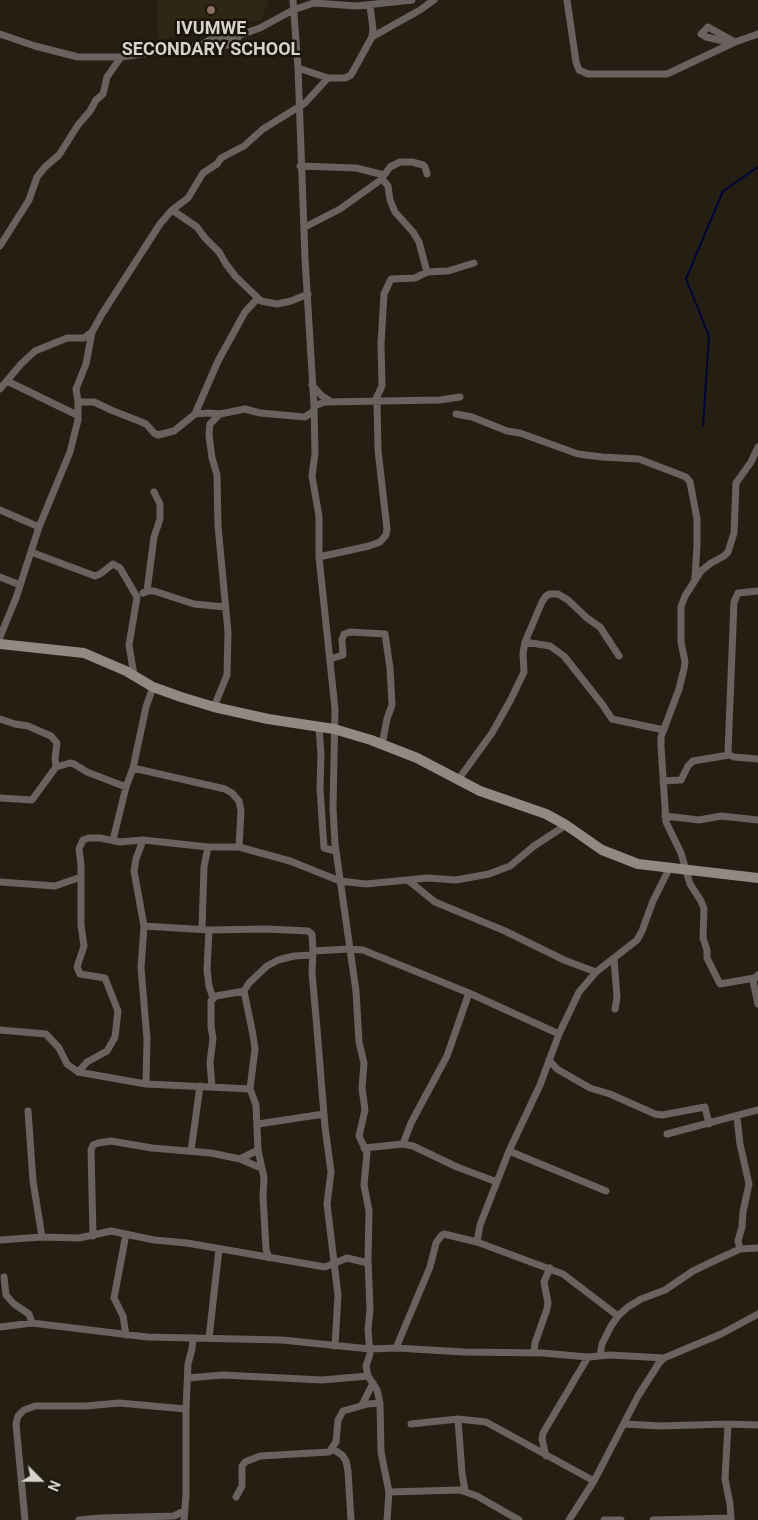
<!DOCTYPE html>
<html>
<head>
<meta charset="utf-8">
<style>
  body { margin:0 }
  #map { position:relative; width:758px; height:1520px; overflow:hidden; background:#241e13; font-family:Roboto,sans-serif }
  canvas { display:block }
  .north { position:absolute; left:15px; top:1455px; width:50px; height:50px; -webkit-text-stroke:4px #1b140a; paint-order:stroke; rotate:113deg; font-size:14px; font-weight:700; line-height:20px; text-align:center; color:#d6d2cb }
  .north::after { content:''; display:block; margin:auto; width:18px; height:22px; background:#d6d2cb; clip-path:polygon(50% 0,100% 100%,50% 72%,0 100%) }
</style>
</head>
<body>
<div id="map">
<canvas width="758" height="1520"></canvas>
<div class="north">N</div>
</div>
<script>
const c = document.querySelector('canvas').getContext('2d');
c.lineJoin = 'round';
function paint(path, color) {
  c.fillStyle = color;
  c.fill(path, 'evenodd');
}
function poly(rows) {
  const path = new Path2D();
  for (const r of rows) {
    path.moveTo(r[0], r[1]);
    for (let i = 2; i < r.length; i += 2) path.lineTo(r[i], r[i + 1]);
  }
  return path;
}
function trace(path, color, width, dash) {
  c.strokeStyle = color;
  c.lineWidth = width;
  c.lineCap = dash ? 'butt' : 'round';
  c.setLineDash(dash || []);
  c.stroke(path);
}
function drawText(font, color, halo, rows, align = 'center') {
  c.font = font + ' Roboto,sans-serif';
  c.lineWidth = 5;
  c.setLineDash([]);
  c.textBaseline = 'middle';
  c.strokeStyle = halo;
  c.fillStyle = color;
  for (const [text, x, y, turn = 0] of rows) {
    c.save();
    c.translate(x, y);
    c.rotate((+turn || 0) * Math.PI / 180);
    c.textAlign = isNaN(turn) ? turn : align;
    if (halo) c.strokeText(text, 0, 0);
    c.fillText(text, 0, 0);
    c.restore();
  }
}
paint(poly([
  [157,0,269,0,261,20,158,40]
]), '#302616');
trace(poly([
  [703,426,709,336,686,279,723,191,758,167]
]), '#000537', 2);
trace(poly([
  [293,0,298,68,305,258,314,406,315,453,312,476,319,516,319,557,335,709,333,809,335,844,356,991,359,1042,364,1063,362,1088,365,1110,359,1136,367,1153,364,1185,369,1211,368,1260,370,1309,368,1330,370,1354,366,1366,368,1376,377,1390,380,1403,381,1452,389,1492,387,1520],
  [567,0,576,62,579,70,588,74,667,74,735,42,758,34],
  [0,34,35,46,78,57,121,57,199,46,211,39,240,35,260,28,293,10,314,3,357,6,412,0],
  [372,37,420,10,434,0],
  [732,43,706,37,701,34,708,27,735,42],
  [199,46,211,48,228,45,235,41,240,35],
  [298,68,328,78,345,78,351,75,372,37,373,29,370,6],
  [300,166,356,168,384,175],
  [382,178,390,167,400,162,412,162,423,165,425,167,427,174],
  [172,210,197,227,205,238,219,252,226,264,236,277,261,301,277,304,291,301,308,294],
  [305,227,340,209,382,179,388,186,390,200,395,212,413,232,419,242,427,272],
  [0,246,29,200,37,177,45,167,59,155,78,125,90,111,96,100,103,94,107,77,121,57],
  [7,381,77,415],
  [312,385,322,396,330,401],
  [0,389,21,364,35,351,67,338,84,338,92,332],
  [375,401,382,386,381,344,384,294,391,279,415,278,427,272,448,271,474,263],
  [78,402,94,402,111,410,139,421,146,424,154,433,158,435,174,431,195,414,208,413,220,414,245,409,260,413,305,417,314,411],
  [314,406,325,402,440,400,460,397],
  [195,414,218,361,245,312,258,298],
  [456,414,472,417,507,431,520,433,578,454,602,457,639,459,686,477,690,482,697,519,697,545,695,578],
  [0,510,39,527],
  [31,552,95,576,100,574,113,564,120,568,137,597,129,645,134,675],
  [319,557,369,546,380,542,386,535,387,529,378,450,377,401],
  [0,577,20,585],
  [147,591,154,537,160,519,160,504,154,492],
  [758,591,738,593,734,602,728,752,729,755,734,757,758,759],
  [143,593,147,591,154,591,194,604,225,607],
  [0,637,16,598,39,527,70,452,78,420,78,402,76,389,86,364,92,332,102,314,160,224,172,210,188,198,203,173,217,164,221,158,244,146,263,129,305,103,328,78],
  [525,642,550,646,564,656,602,704,612,719,664,730],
  [330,659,343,655,342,640,344,634,350,632,385,634,390,668,392,705,387,719,382,745],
  [214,707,227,675,228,632,218,526,217,475,212,458,209,435,210,424,220,414],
  [0,719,15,724,28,726,51,736,57,743,55,758,56,767],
  [319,727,321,755,320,788,324,848,336,851],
  [133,768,225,789,232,793,239,801,241,811,239,847],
  [458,780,492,733,511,699,524,672,523,653,525,642,542,602,546,596,550,594,558,594,568,600,587,618,600,627,619,656],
  [663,781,681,780,688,766,693,761,729,755],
  [0,798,32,800,56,767,70,763,74,764,87,772,126,787],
  [665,816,699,820,721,816,758,820],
  [113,840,126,787,133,768,146,707,153,687],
  [143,840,136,859,134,871,144,926,141,968,147,1039,146,1084],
  [409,881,435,902,505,931,564,960,596,972],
  [0,882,55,886,81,877],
  [144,926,209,930,266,929,308,931,312,934,313,951,312,972,317,1029,325,1127,331,1172,327,1204,338,1295,335,1346],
  [202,929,204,867,208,847],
  [209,930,207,970,209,986,213,998],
  [313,951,349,949,363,950,469,993,559,1034],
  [614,959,617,997,615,1009],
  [758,975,753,981,758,1004],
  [754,978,720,984,707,958,707,950,703,938,704,909,701,901,690,884,681,853,666,822,661,746,661,737,679,689,684,669,685,662,681,642,681,607,685,596,701,571,711,563,724,556,728,552,734,533,736,483,751,462,758,447],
  [0,1030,46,1034,59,1048,67,1064,78,1072,146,1084,250,1089],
  [549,1060,557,1069,590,1088,610,1094,655,1114,662,1115,705,1107,709,1124],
  [78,1072,87,1062,107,1051,115,1037,118,1011,105,978,80,974,77,967,84,946,81,925,81,865,79,849,83,840,89,838,100,838,120,842,143,840,208,847,239,847,290,861,340,881,366,884,427,878,456,880,489,874,510,866,534,846,566,825],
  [212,1087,210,1062,213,1039,211,1026,211,1001,216,996,244,991],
  [28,1111,33,1181,42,1237],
  [737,1117,740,1144,749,1184,743,1212,742,1227,738,1241,740,1249],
  [258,1124,324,1114],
  [667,1134,758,1110],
  [403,1144,411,1123,447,1056,469,993],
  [364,1148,403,1144,413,1146,457,1167,497,1182],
  [191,1151,200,1086],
  [509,1151,606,1191],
  [240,1159,258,1150],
  [126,1234,114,1298,123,1316,126,1335],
  [93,1236,91,1150,93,1145,98,1143,111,1141,152,1148,211,1153,240,1159,261,1168],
  [0,1240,42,1237,79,1238,111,1231,154,1240,187,1243,325,1267,347,1258,368,1263],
  [477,1242,480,1225,509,1151,540,1085,559,1034,579,992,596,972,637,940,642,931,653,901,669,869],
  [269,1258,266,1249,263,1197,264,1178,258,1150,256,1105,250,1089,255,1049,253,1035,244,991,249,983,267,966,278,960,294,956,313,955],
  [4,1277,6,1295,14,1304,29,1314,32,1323],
  [0,1327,32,1323,147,1337,282,1340,370,1349,396,1348,464,1352,543,1353,588,1357,610,1355,664,1358],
  [209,1338,219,1249],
  [396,1348,430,1267,436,1243,441,1236,444,1234,477,1242,563,1274,618,1316],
  [534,1353,535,1343,547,1309,548,1303,544,1282,550,1268],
  [600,1356,602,1344,611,1326,618,1316,628,1307,641,1299,665,1290,693,1271,718,1259,740,1249,758,1248],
  [188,1378,223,1375,322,1380,368,1376],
  [362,1405,373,1383],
  [458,1419,462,1473,465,1491],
  [411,1424,458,1419,486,1422,594,1481],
  [625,1424,660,1426,728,1424,758,1425],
  [728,1424,725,1479,730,1504,731,1520],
  [333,1449,342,1455,346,1461,348,1471,351,1520],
  [546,1456,542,1439,543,1433,588,1357],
  [389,1492,460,1490,477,1496,519,1520],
  [236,1497,242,1486,242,1466,245,1462,260,1456,329,1452,336,1442,338,1420,343,1411,368,1404,380,1403],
  [25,1520,16,1424,18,1416,24,1410,35,1406,86,1406,119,1403,186,1409],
  [79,1520,100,1518,174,1516,184,1511],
  [184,1520,186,1495,186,1409,188,1364,192,1349,193,1338],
  [569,1520,594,1481,638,1396,659,1363,664,1358,721,1334,758,1314],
  [604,1520,621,1520],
  [653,1520,731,1518]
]), '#69625f', 7);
trace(poly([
  [0,644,84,653,126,671,153,687,181,697,214,707,268,719,334,729,371,740,417,758,480,791,546,814,566,825,602,850,638,864,758,878]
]), '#938984', 10);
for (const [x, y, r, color] of [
  [211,10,5,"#8d6e63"]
]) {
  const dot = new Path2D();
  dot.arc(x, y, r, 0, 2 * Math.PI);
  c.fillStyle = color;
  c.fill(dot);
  trace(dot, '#1b140a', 2);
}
drawText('bold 18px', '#d6d2cb', '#1b140a', [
  ["IVUMWE",211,29],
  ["SECONDARY SCHOOL",211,50]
]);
</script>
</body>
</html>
